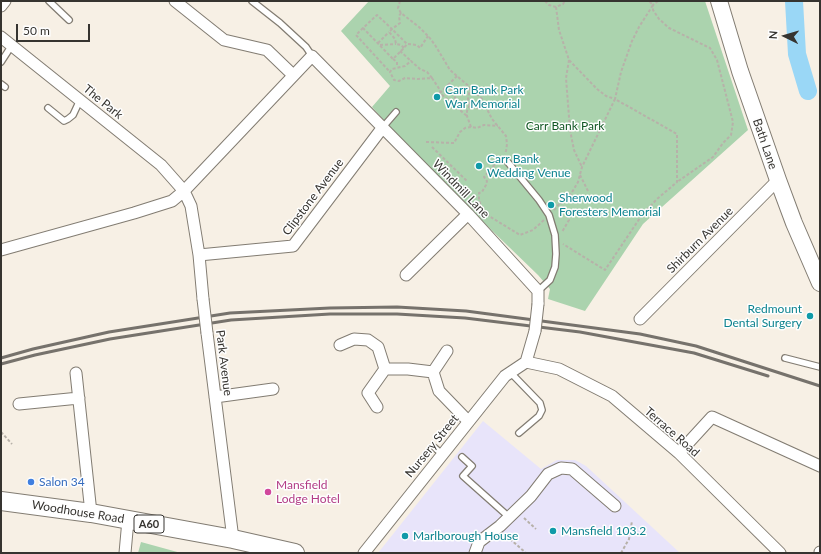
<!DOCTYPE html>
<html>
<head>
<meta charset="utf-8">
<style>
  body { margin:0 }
  #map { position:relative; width:821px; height:554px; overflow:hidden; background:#f7f0e5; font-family:Lato,sans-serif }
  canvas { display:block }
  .frame { position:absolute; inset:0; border:2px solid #363430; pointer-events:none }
  .north { position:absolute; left:765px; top:16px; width:40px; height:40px; -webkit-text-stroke:3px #fefefe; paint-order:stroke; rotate:275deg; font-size:11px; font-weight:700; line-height:16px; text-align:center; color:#363430 }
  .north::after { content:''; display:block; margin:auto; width:14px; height:18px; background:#363430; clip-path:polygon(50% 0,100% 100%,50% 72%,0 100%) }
  .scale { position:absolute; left:16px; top:24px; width:74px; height:18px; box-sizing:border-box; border:2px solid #363430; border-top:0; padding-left:5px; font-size:12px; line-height:14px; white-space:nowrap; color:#363430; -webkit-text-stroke:3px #fefefe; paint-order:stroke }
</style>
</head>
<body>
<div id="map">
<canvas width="821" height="554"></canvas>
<div class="frame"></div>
<div class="north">N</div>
<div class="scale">50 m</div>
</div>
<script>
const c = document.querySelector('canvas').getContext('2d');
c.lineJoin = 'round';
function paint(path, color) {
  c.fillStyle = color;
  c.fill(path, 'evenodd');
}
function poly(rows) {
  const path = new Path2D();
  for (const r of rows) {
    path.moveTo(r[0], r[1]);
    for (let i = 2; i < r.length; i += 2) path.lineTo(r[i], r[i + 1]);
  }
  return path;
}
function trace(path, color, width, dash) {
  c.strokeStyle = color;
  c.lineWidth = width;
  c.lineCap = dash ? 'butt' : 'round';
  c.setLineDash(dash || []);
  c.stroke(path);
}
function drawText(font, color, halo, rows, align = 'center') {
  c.font = font + ' Lato,sans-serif';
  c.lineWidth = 3;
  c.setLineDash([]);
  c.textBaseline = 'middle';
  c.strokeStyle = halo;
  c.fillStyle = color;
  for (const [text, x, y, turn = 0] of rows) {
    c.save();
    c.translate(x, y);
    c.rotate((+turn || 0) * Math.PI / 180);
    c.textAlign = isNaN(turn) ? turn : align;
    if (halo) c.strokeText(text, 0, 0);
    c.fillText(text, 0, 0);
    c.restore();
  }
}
paint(poly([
  [483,421,541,469,557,460,575,460,586,466,680,553,378,553]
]), '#e8e4fa');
paint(poly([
  [369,1,705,1,748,130,643,224,585,311,548,299,550,289,538,275,422,163,372,107,390,86,341,31],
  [141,542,181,553,138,553]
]), '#abd3ae');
trace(poly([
  [794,1,797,54,808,91]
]), '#9ad7f6', 18);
const service = poly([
  [49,1,69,20],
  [252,1,280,23,306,47,312,56],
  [1,62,12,45],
  [1,84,5,87],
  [48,108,64,121,68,119,73,115,80,100],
  [383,127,396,112],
  [506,160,539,200,549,215,555,235,556,254,555,267,550,280,538,291],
  [785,358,820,367],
  [510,372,540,403,542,410,539,416,519,433],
  [435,448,442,454],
  [462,457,472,466,463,476,509,517]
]);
const minor = poly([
  [175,1,224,40,267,50,293,75],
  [1,6,5,1],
  [1,37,161,165,184,191,191,206,199,255,203,299],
  [1,250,134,213,172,201,184,191,312,56,468,214,538,291,538,304],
  [199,255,293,246,383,127],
  [406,275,468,214],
  [640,319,778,180],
  [207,333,233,539],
  [340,345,354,339,368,340,378,347,385,369],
  [447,351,433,372,439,391,468,421],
  [526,362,559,369,612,396,679,453,780,553],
  [526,362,535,331],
  [76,373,91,513],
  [215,397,273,389],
  [19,404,79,398],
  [377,407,368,393,385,369,408,369,433,372],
  [679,453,712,417,820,466],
  [125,553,128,520],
  [364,553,505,376,526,362],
  [475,553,479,542,500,526,531,496,548,474,561,468,572,469,615,506],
  [820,553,820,552]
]);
const secondary = poly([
  [719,1,740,71,778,180,794,223,820,283]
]);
const trunk = poly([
  [1,501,91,513,233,539,295,553]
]);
trace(service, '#827c72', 8);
trace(minor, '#827c72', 13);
trace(secondary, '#827c72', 18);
trace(trunk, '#827c72', 20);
trace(poly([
  [400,1,398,8,401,13,419,27,429,37,435,45,450,70,472,89,482,99,492,119,506,136,507,144,506,151,505,154],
  [545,1,549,5,556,7,563,4,565,1],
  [658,1,653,5,653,10,659,19,669,28,710,48,717,60,733,122,731,135,723,143,713,157,677,182],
  [556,7,559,30,569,60,597,89,606,96,615,99,621,72,632,41,639,27,653,5,649,1],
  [401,13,399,16,400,23,392,29,377,15,363,28,393,59,404,48,407,44,392,29,389,32,395,39,396,44,401,45,404,48],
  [363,28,356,35,390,72],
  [378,43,389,32],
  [408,44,417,45,420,48,428,36],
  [380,45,396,44],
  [400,51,411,61],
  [393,59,397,62,397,67],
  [569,60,566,78,570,130,574,150,582,167],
  [457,76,449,84,461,111,467,116],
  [432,78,427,72,420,69,411,61,405,66,392,69,390,72,394,80,399,81,405,78,418,79,432,78,440,90,440,93],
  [449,84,440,93,460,110],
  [470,105,468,99,470,88],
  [471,127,467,116,467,111,470,105,477,108,485,106],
  [426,142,454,143,460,132,465,128,471,127,477,128,484,125,498,126],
  [432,147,467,181],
  [498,161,484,177,487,181,486,185,482,192,479,193,479,200,482,209,489,216,520,235,533,230,544,220],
  [580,175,588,191],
  [561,202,571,194,578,182,582,167,615,99,677,134,677,182,657,199,642,215,605,270,563,244],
  [554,210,561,202,569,220,562,232],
  [1,432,12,444],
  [524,518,536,529],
  [510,539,526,553],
  [621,553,629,539,632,521]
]), '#b7b1a9', 2, [3, 2]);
trace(service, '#fff', 5.5);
trace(minor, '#fff', 11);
trace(secondary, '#fff', 16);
trace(trunk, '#fff', 18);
trace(poly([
  [1,358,33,349,109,332,230,313,330,308,397,307,466,311,640,334,696,346,820,386],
  [1,364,35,355,110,339,231,320,330,314,397,314,465,318,580,332,694,353,768,376]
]), '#76726c', 3);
const minorBridge = poly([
  [203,299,207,333],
  [535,331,538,304]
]);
trace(minorBridge, '#827c72', 13, []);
trace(minorBridge, '#fff', 11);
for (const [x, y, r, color] of [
  [437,97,4,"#0f9aa8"],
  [479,166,4,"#0f9aa8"],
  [551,205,4,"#0f9aa8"],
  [810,316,4,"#0f9aa8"],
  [31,482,4,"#3f7fe0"],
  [268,492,4,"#d1479c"],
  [553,531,4,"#0f9aa8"],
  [405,536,4,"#0f9aa8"]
]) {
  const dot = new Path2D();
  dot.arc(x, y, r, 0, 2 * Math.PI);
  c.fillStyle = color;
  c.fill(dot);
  trace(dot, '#fefefe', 1.5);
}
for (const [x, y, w] of [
  [149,524,30]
]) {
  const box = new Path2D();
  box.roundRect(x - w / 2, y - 9, w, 18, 3);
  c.fillStyle = '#fefefe';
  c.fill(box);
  trace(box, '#363430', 1);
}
drawText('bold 11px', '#363430', null, [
  ["A60",149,524]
]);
drawText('12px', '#0d838f', '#fefefe', [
  ["Carr Bank Park",445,90],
  ["War Memorial",445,104],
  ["Carr Bank",487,159],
  ["Wedding Venue",487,173],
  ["Sherwood",559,198],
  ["Foresters Memorial",559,212],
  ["Redmount",802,309,"right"],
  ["Dental Surgery",802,323,"right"],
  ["Mansfield 103.2",561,531],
  ["Marlborough House",413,536]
], 'left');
drawText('12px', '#363430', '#fefefe', [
  ["The Park",103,102,39],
  ["Bath Lane",765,144,71],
  ["Windmill Lane",461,189,46],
  ["Clipstone Avenue",313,197,-53],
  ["Shirburn Avenue",700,240,-45],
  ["Park Avenue",224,363,83],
  ["Terrace Road",672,432,41],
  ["Nursery Street",432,446,-51],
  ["Woodhouse Road",78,512,9]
]);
drawText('12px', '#125724', '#fefefe', [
  ["Carr Bank Park",565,126]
]);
drawText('12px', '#366cbe', '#fefefe', [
  ["Salon 34",39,482]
], 'left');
drawText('12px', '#b23c85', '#fefefe', [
  ["Mansfield",276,485],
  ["Lodge Hotel",276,499]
], 'left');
</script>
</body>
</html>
